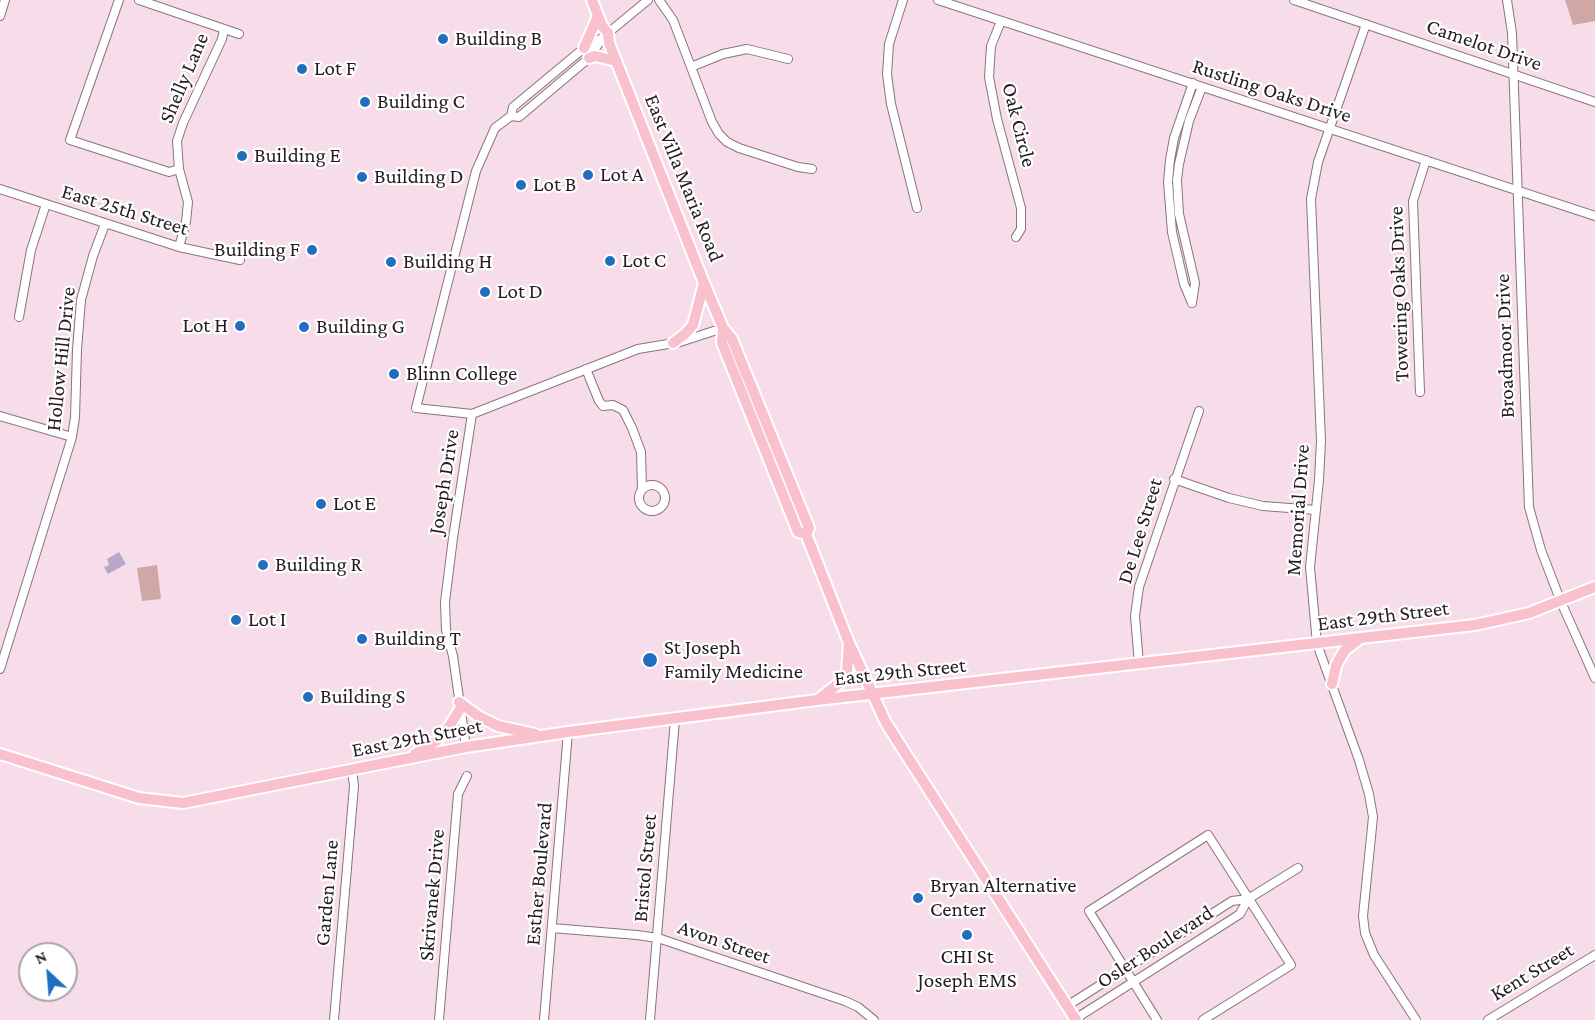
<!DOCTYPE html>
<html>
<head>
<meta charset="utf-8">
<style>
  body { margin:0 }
  #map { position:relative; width:1595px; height:1020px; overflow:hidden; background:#f7ddea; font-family:"Crimson Pro",serif }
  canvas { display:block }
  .north { position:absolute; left:18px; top:942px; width:60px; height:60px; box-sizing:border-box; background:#fff; border:2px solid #a8a4a6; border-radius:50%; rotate:334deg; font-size:16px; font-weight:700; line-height:24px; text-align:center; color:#251c21 }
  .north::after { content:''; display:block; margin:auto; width:21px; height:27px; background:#206ebd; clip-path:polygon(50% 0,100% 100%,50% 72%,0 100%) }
</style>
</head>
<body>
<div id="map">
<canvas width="1595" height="1020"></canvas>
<div class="north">N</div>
</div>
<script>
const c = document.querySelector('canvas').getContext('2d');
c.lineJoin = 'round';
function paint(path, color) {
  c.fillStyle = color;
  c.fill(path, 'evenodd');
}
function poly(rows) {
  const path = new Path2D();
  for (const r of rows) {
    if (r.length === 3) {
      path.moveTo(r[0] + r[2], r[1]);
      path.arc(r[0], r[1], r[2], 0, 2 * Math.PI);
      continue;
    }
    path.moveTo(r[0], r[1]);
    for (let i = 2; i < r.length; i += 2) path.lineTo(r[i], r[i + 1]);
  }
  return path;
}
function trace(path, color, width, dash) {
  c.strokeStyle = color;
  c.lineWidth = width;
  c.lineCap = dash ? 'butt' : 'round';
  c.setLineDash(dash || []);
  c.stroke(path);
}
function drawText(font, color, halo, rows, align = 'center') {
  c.font = font + ' "Crimson Pro",serif';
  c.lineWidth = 4.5;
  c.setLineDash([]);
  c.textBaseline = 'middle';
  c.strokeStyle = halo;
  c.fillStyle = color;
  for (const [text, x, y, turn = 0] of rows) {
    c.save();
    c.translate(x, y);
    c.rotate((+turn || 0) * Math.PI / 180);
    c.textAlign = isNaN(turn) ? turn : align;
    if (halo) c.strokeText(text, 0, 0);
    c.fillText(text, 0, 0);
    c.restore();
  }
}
paint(poly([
  [1565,0,1595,0,1595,21,1573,25],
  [157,565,161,599,142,601,137,568]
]), '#cfa7a4');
paint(poly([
  [119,552,126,564,108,574,104,567,109,565,107,559]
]), '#b9a7ca');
const minor = poly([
  [119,0,70,140,169,172,179,169],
  [139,0,239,34],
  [659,0,673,20,712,122,719,134,727,142,739,148,798,167,812,169],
  [903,0,889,44,887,74,891,104,917,208],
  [938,0,1595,216],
  [1294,0,1595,102],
  [1507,0,1512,33,1529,507,1541,550,1561,602,1595,678],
  [0,16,5,0],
  [1001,21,991,46,989,77,997,119,1021,208,1021,229,1016,237],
  [1366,24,1318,162,1311,199,1321,441,1319,480,1310,567,1317,644,1359,760,1369,794,1373,817,1363,916,1365,933,1374,955,1416,1020],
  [608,33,648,0],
  [603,37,589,58,519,117,511,116,495,128,476,171,416,408,472,414,638,349,680,342,723,328],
  [691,67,723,54,747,49,788,59],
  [511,116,513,107,584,48,602,38],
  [0,189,179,247,240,260],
  [179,247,186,222,188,202,179,169,177,141,183,123,222,39,224,30],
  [1192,303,1184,284,1172,232,1168,182,1170,160,1174,138,1193,83],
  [1192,303,1195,283,1179,214,1177,180,1179,164,1189,121,1202,87],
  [19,317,31,250,46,204],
  [586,369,599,401,603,406,613,405,623,410,632,428,641,452,642,489],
  [1420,392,1413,201,1426,160],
  [0,416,72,437],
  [1174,479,1229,498,1263,506,1316,510],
  [652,498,13],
  [1139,664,1135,616,1139,587,1199,411],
  [0,669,72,437,75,417,77,350,81,300,93,256,105,224],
  [466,747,453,656,446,630,445,602,453,538,472,414],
  [552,928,637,935,658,938,845,1001,858,1007,874,1020],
  [1067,1006,1232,901,1248,899,1298,868],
  [1075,1019,1240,914,1248,899],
  [334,1020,354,786,352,770],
  [439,1020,458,794,467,776],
  [544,1020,568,732],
  [650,1020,675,719],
  [1157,1020,1089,911,1208,835,1291,965,1203,1020],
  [1488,1020,1595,955]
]);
const major = poly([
  [592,0,602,26,608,33,609,43,704,283,723,328,732,339,809,528,806,534,849,643,886,723,1076,1020],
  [584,48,598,16],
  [589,58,595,56,616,61],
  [723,328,722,343,798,532,806,534],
  [673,343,685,334,693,325,704,283],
  [1332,684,1336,666,1340,658,1345,650,1358,640],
  [819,699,843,680,847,671,849,643],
  [459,702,478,716,498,726,535,734],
  [0,754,139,798,183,803,466,747,568,732,817,700,1475,625,1529,613,1595,587],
  [415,754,436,741,449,727,460,709]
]);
trace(minor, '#8a737f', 10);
trace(major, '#fff', 14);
trace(minor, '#fff', 8);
trace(major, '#f9c1ce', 10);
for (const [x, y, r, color] of [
  [443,39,6,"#206ebd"],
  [302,69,6,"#206ebd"],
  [365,102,6,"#206ebd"],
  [242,156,6,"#206ebd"],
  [588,175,6,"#206ebd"],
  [362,177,6,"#206ebd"],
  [521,185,6,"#206ebd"],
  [312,250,6,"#206ebd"],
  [610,261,6,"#206ebd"],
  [391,262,6,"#206ebd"],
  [485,292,6,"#206ebd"],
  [240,326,6,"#206ebd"],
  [304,327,6,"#206ebd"],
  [394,374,6,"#206ebd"],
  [321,504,6,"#206ebd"],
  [263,565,6,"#206ebd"],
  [236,620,6,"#206ebd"],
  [362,639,6,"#206ebd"],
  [650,660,8,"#206ebd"],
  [308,697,6,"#206ebd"],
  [918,898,6,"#206ebd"],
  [967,935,6,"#206ebd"]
]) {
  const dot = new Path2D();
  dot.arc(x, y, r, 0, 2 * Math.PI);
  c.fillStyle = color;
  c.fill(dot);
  trace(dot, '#fff', 2);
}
drawText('21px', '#251c21', '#fff', [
  ["Building B",455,39],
  ["Lot F",314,69],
  ["Building C",377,102],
  ["Building E",254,156],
  ["Lot A",600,175],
  ["Building D",374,177],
  ["Lot B",533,185],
  ["Building F",300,250,"right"],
  ["Lot C",622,261],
  ["Building H",403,262],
  ["Lot D",497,292],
  ["Lot H",228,326,"right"],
  ["Building G",316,327],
  ["Blinn College",406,374],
  ["Lot E",333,504],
  ["Building R",275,565],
  ["Lot I",248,620],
  ["Building T",374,639],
  ["St Joseph",664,648],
  ["Family Medicine",664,672],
  ["Building S",320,697],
  ["Bryan Alternative",930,886],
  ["Center",930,910],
  ["CHI St",967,957,"center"],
  ["Joseph EMS",967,981,"center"]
], 'left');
drawText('21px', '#251c21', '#fff', [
  ["Camelot Drive",1484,45,19],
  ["Shelly Lane",184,78,-67],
  ["Rustling Oaks Drive",1272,91,18],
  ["Oak Circle",1019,125,76],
  ["East Villa Maria Road",684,178,68],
  ["East 25th Street",125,210,17],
  ["Towering Oaks Drive",1399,294,-92],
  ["Broadmoor Drive",1505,346,-92],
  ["Hollow Hill Drive",61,359,-84],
  ["Joseph Drive",444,482,-81],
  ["Memorial Drive",1298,510,-86],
  ["De Lee Street",1140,531,-73],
  ["East 29th Street",1383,616,-7],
  ["East 29th Street",900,672,-6],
  ["East 29th Street",417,738,-11],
  ["Bristol Street",645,868,-85],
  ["Esther Boulevard",539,874,-85],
  ["Garden Lane",327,893,-85],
  ["Skrivanek Drive",432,895,-85],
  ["Avon Street",724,942,19],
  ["Osler Boulevard",1155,947,-33],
  ["Kent Street",1532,972,-31]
]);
</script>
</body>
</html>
